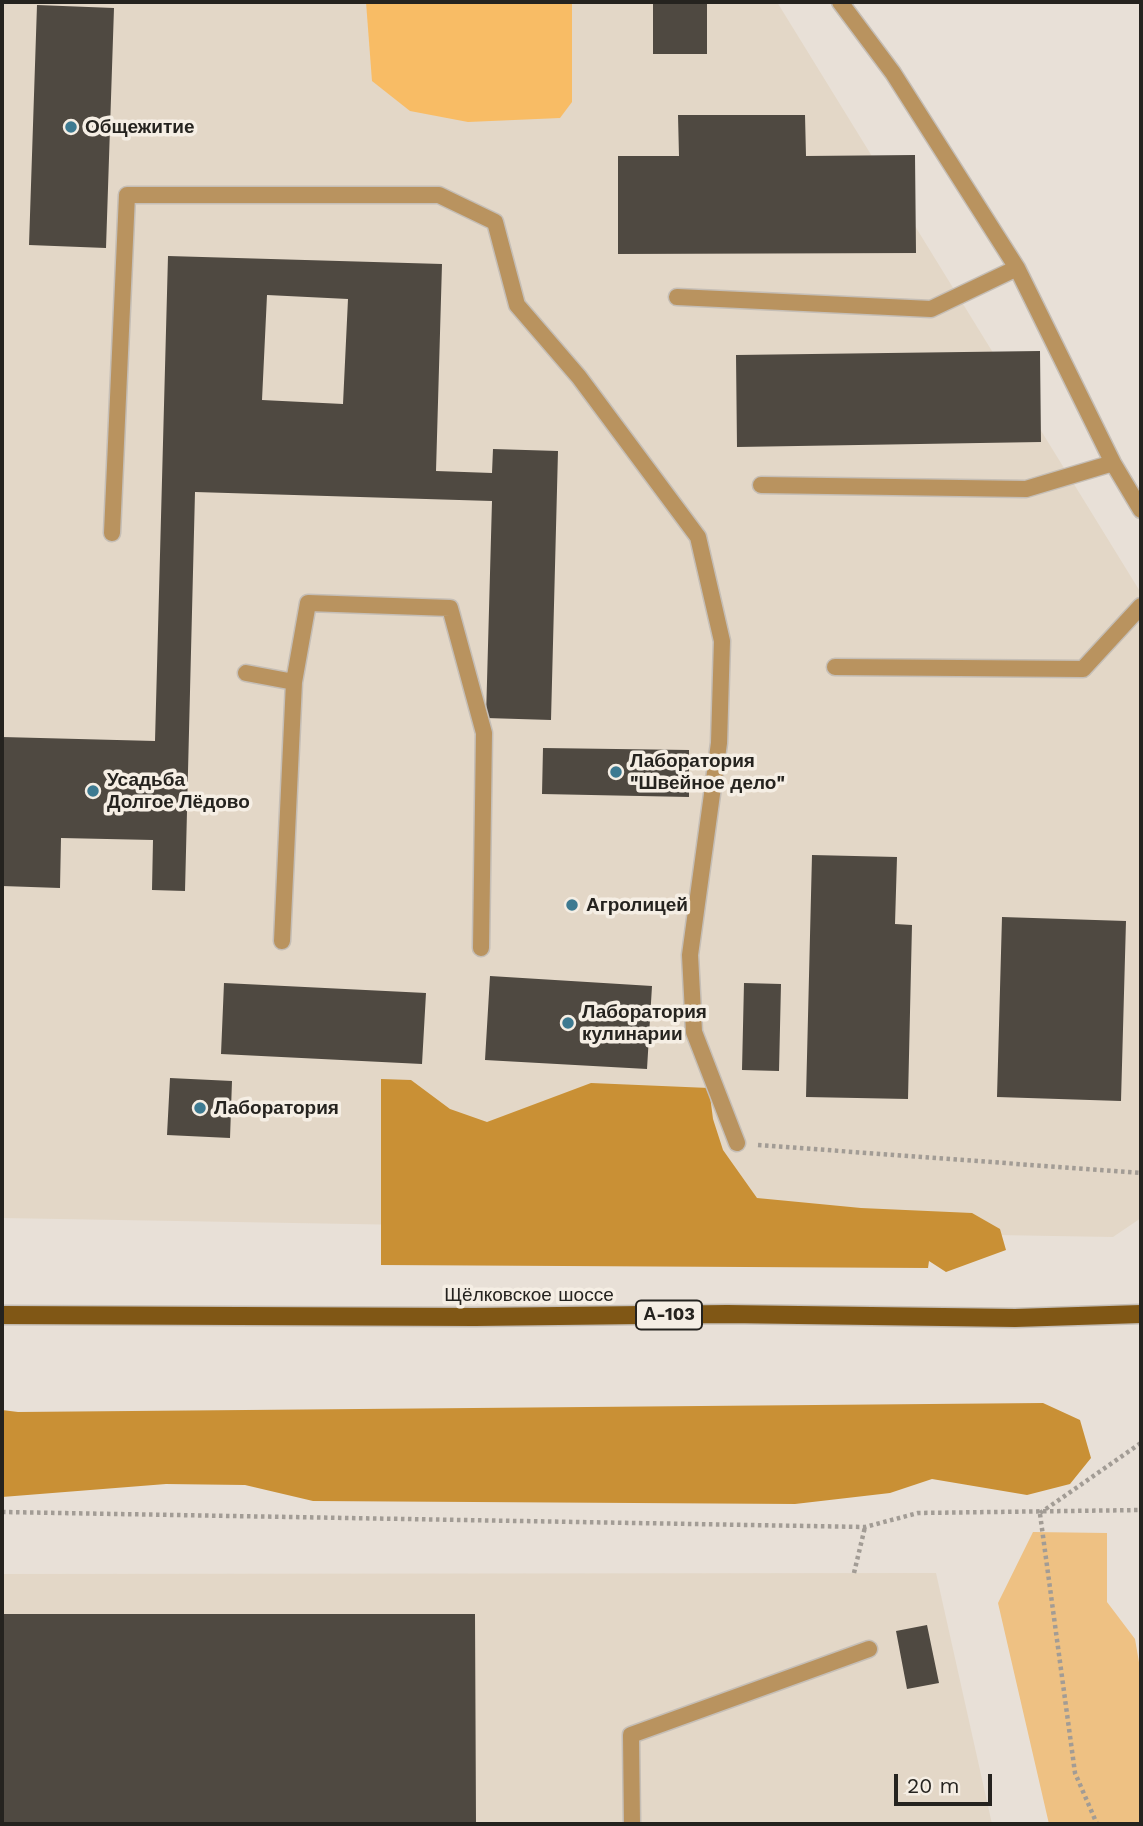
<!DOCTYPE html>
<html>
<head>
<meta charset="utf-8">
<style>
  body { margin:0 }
  #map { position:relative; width:1143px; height:1826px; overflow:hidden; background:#e8e0d7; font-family:"Work Sans",sans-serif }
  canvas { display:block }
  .frame { position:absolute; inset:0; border:4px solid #25231f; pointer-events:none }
  .scale { position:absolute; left:894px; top:1774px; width:98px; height:32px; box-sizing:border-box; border:4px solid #25231f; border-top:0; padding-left:9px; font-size:21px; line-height:24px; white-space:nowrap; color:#25231f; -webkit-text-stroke:5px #f5eee4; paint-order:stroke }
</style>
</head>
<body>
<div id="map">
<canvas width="1143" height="1826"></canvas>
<div class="frame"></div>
<div class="scale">20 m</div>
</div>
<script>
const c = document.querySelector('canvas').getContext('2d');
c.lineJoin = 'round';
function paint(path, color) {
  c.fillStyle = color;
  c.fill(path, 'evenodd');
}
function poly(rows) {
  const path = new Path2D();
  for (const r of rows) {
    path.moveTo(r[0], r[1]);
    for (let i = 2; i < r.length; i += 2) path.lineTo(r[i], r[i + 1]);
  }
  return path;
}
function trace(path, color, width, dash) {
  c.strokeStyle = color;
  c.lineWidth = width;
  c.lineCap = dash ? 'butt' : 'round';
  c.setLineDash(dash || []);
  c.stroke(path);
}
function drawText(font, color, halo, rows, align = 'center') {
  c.font = font + ' "Work Sans",sans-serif';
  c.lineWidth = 7;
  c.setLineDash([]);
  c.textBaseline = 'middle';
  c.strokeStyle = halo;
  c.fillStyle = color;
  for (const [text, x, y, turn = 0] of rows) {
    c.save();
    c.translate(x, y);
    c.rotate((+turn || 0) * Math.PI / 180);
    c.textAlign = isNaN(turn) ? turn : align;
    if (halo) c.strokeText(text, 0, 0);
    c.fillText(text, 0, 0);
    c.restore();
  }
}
paint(poly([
  [2,2,777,2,1141,593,1141,1218,1113,1237,2,1218],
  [936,1573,992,1824,2,1824,2,1574]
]), '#e3d7c7');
paint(poly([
  [1033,1532,1107,1533,1107,1602,1135,1639,1141,1674,1141,1824,1049,1824,998,1603]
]), '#eec183');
paint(poly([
  [381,1079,411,1080,450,1109,487,1122,591,1083,709,1088,713,1119,723,1150,757,1198,861,1208,972,1213,1000,1229,1006,1250,946,1272,929,1261,928,1268,381,1265],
  [1043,1403,1080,1420,1091,1458,1070,1484,1027,1495,932,1479,890,1493,795,1504,313,1501,245,1485,166,1484,2,1497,2,1410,18,1412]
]), '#c99035');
paint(poly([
  [366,2,572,2,572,102,560,118,468,122,410,111,372,81]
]), '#f8bc65');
paint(poly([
  [653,2,707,2,707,54,653,54],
  [37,5,114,8,106,248,29,245],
  [678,115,805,115,806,156,915,155,916,253,618,254,618,156,679,156],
  [168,256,442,264,436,471,492,473,493,449,558,451,551,720,486,718,492,501,195,492,185,891,152,890,153,840,61,838,60,888,2,886,2,737,155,741],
  [267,295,348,299,343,404,262,400],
  [1040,351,1041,442,737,447,736,355],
  [543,748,689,750,689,797,542,794],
  [812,855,897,857,895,924,912,925,908,1099,806,1097],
  [1002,917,1126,921,1121,1101,997,1097],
  [490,976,652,986,647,1069,485,1060],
  [224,983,426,993,422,1064,221,1054],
  [744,983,781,984,779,1071,742,1070],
  [170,1078,232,1081,230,1138,167,1135],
  [2,1614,475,1614,476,1824,2,1824],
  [927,1625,939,1683,907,1689,896,1631]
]), '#4f4941');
const lane = poly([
  [840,2,893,73,1017,268],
  [677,297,931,309,1017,268,1113,463,1141,510],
  [761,485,1026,489,1113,463],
  [112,533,127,195,439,195,495,222,517,305,579,377,698,537,722,641,719,743,690,955,694,1032,737,1143],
  [835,667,1083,669,1141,606],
  [246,673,294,682,282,941],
  [294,682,308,603,450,608,484,733,481,948],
  [632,1824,631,1735,869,1649]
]);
const primary = poly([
  [2,1315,475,1317,727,1314,1015,1318,1141,1314]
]);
trace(lane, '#c5beb6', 19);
trace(primary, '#c5beb6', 21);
trace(poly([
  [758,1145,1141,1173],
  [2,1512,865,1527,918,1513,1141,1510],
  [1040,1513,1141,1443],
  [1040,1514,1075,1773,1097,1824],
  [854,1573,865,1527]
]), '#a29c95', 4.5, [3.5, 3.5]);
trace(lane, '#b9935f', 16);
trace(primary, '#805715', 18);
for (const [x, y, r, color] of [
  [71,127,7,"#3d7a91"],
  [616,772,7,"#3d7a91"],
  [93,791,7,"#3d7a91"],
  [572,905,7,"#3d7a91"],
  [568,1023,7,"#3d7a91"],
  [200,1108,7,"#3d7a91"]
]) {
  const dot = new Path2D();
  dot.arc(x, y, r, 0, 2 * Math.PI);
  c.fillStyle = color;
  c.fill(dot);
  trace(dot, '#f5eee4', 2.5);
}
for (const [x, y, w] of [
  [669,1315,66]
]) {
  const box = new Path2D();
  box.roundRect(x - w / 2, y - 14.5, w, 29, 5);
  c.fillStyle = '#f5eee4';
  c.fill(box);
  trace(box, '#25231f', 2);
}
drawText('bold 18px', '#25231f', null, [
  ["А-103",669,1315]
]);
drawText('bold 19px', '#25231f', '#f5eee4', [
  ["Общежитие",85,127],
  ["Лаборатория",630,761],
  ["\"Швейное дело\"",630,783],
  ["Усадьба",107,780],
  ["Долгое Лёдово",107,802],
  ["Агролицей",586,905],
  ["Лаборатория",582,1012],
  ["кулинарии",582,1034],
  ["Лаборатория",214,1108]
], 'left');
drawText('19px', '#25231f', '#f5eee4', [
  ["Щёлковское шоссе",529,1295]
]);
</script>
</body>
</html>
